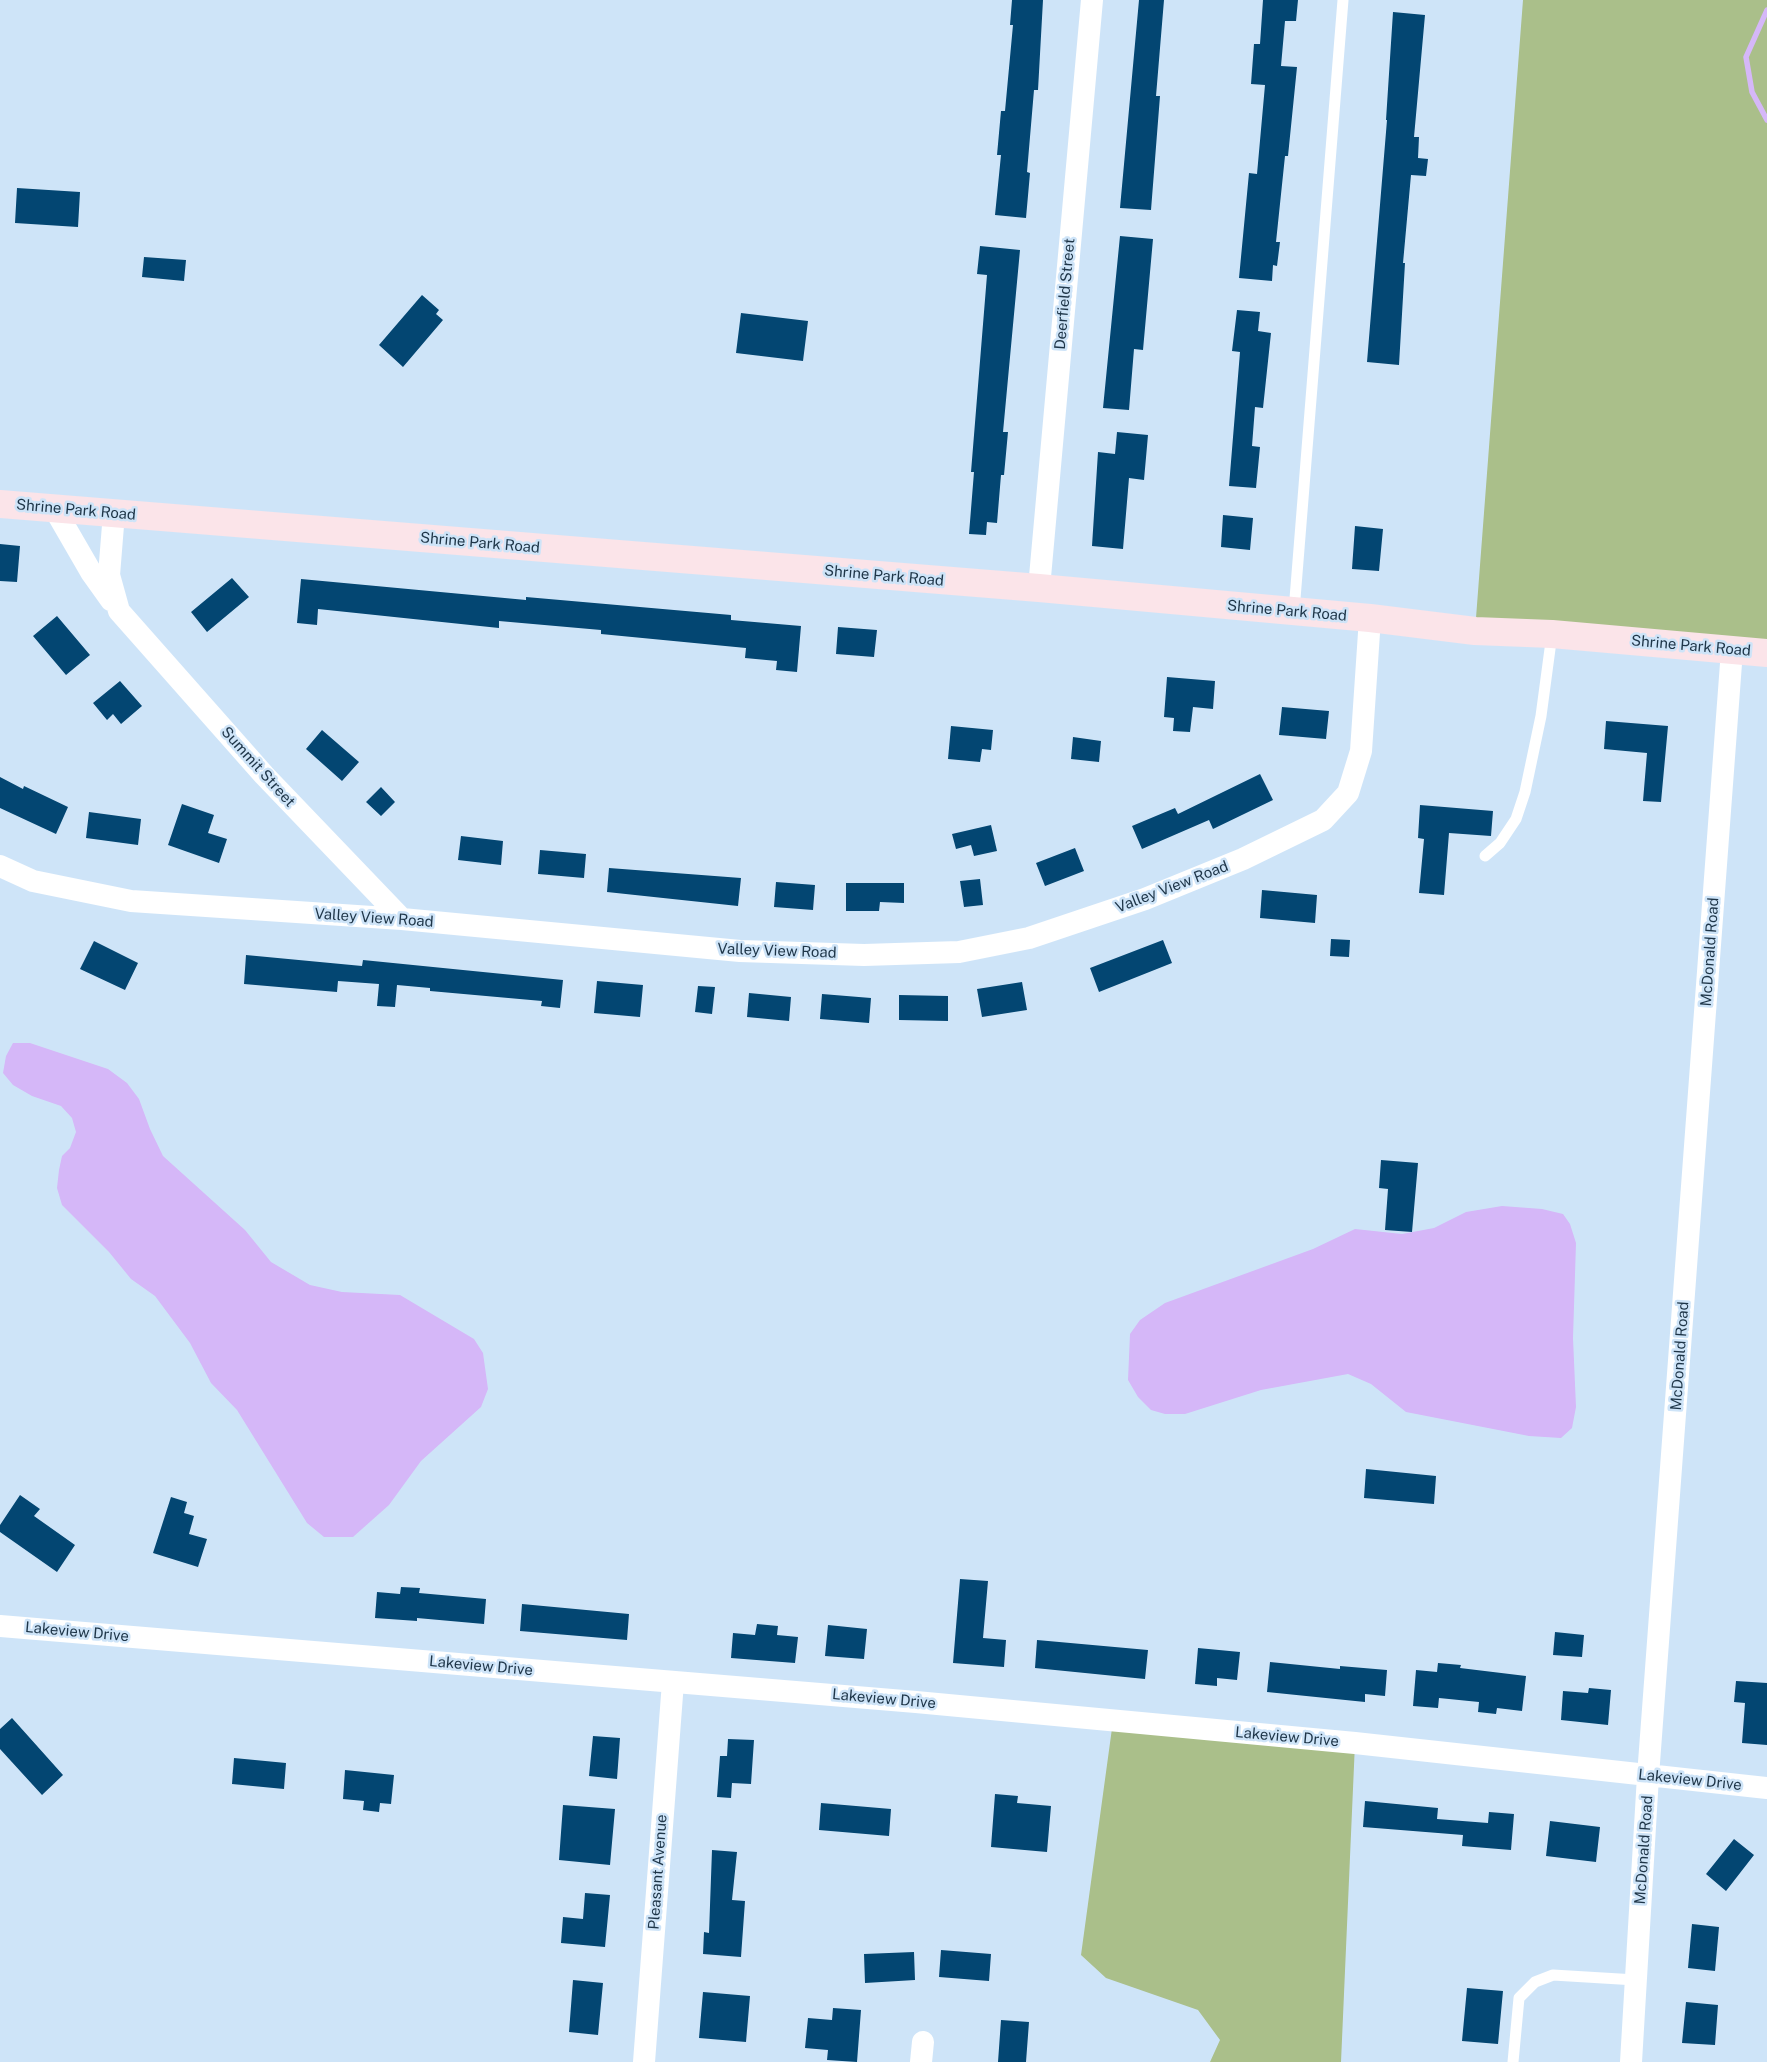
<!DOCTYPE html>
<html>
<head>
<meta charset="utf-8">
<style>
  body { margin:0 }
  canvas { display:block; background:#cee4f8 }
</style>
</head>
<body>
<canvas width="1767" height="2062"></canvas>
<script>
const c = document.querySelector('canvas').getContext('2d');
c.lineJoin = 'round';
function paint(path, color) {
  c.fillStyle = color;
  c.fill(path, 'evenodd');
}
function poly(rows) {
  const path = new Path2D();
  for (const r of rows) {
    path.moveTo(r[0], r[1]);
    for (let i = 2; i < r.length; i += 2) path.lineTo(r[i], r[i + 1]);
  }
  return path;
}
function trace(path, color, width, dash) {
  c.strokeStyle = color;
  c.lineWidth = width;
  c.lineCap = dash ? 'butt' : 'round';
  c.setLineDash(dash || []);
  c.stroke(path);
}
function drawText(font, color, halo, rows, align = 'center') {
  c.font = font + ' "Public Sans",sans-serif';
  c.lineWidth = 5;
  c.setLineDash([]);
  c.textBaseline = 'middle';
  c.strokeStyle = halo;
  c.fillStyle = color;
  for (const [text, x, y, turn = 0] of rows) {
    c.save();
    c.translate(x, y);
    c.rotate((+turn || 0) * Math.PI / 180);
    c.textAlign = isNaN(turn) ? turn : align;
    if (halo) c.strokeText(text, 0, 0);
    c.fillText(text, 0, 0);
    c.restore();
  }
}
paint(poly([
  [1523,0,1767,0,1767,653,1475,631],
  [1113,1721,1355,1743,1341,2062,1210,2062,1220,2040,1198,2010,1106,1978,1081,1955]
]), '#aabf8a');
paint(poly([
  [13,1043,30,1043,108,1069,127,1083,139,1099,150,1129,163,1156,245,1230,271,1262,310,1285,342,1292,400,1295,474,1339,483,1353,488,1389,481,1407,421,1461,389,1505,353,1537,324,1537,307,1523,237,1410,211,1383,190,1343,155,1296,131,1279,109,1252,62,1205,57,1188,59,1170,62,1156,70,1148,76,1132,72,1118,61,1106,32,1096,13,1085,3,1073,6,1056],
  [1502,1206,1542,1209,1563,1214,1570,1224,1576,1243,1573,1338,1576,1407,1572,1428,1561,1438,1529,1436,1406,1412,1371,1384,1348,1374,1261,1390,1185,1414,1165,1414,1151,1410,1138,1397,1128,1380,1130,1334,1140,1320,1165,1303,1313,1249,1355,1229,1402,1234,1434,1228,1466,1212]
]), '#d5b7f8');
trace(poly([
  [1767,10,1746,57,1752,92,1767,120]
]), '#d5b7f8', 5.5);
paint(poly([
  [1012,0,1043,0,1038,90,1034,90,1027,172,1030,173,1026,218,995,215,1001,155,997,155,1001,111,1005,111,1013,25,1010,25],
  [1139,0,1164,0,1156,96,1160,96,1151,210,1120,208],
  [1263,0,1298,0,1296,21,1285,21,1281,66,1297,67,1288,156,1285,156,1276,242,1280,242,1277,266,1273,265,1272,281,1239,278,1249,173,1257,174,1265,85,1251,84,1254,44,1260,44],
  [1393,12,1425,15,1414,137,1419,137,1418,158,1428,159,1426,176,1411,175,1403,263,1405,263,1399,365,1367,362,1387,120,1386,120],
  [17,188,80,192,78,227,15,223],
  [1120,236,1153,239,1143,350,1134,349,1129,410,1103,408],
  [980,246,1020,250,1003,432,1008,432,1004,475,1001,475,997,523,987,522,986,535,969,534,974,472,971,472,987,275,977,274],
  [144,257,186,260,184,281,142,277],
  [422,295,439,310,436,314,443,320,403,367,379,345],
  [1237,310,1260,312,1258,331,1271,333,1263,408,1255,407,1252,446,1260,447,1256,488,1229,486,1240,352,1232,351],
  [741,313,808,321,803,361,736,353],
  [1117,432,1148,435,1144,480,1129,478,1123,549,1092,546,1098,452,1115,454],
  [1223,515,1253,518,1250,550,1221,547],
  [1355,526,1383,529,1379,571,1352,569],
  [0,544,20,546,17,582,0,581],
  [232,578,249,597,207,632,191,612],
  [301,579,526,600,526,597,731,615,731,620,801,626,797,672,776,670,777,661,745,658,746,648,601,634,601,630,499,621,499,628,318,609,317,625,297,623],
  [57,616,90,655,66,675,33,636],
  [838,627,877,630,874,657,836,654],
  [1167,677,1215,681,1213,709,1193,707,1190,732,1173,731,1174,718,1164,717],
  [120,681,142,706,121,724,113,714,107,720,93,703],
  [1282,707,1329,711,1326,739,1279,735],
  [1606,721,1668,726,1661,802,1643,801,1647,753,1604,749],
  [951,726,993,730,991,750,982,749,980,762,948,759],
  [322,730,359,762,342,781,306,749],
  [1073,737,1101,741,1099,762,1071,759],
  [1260,774,1273,800,1213,829,1209,820,1142,849,1132,826,1175,808,1178,814],
  [0,777,23,789,24,786,68,807,56,834,0,808],
  [381,787,395,802,381,816,366,802],
  [182,804,214,815,208,833,227,839,219,863,168,845],
  [1420,805,1493,811,1491,836,1449,833,1444,895,1419,893,1424,839,1418,838],
  [89,812,141,819,138,845,86,838],
  [991,825,997,851,974,856,971,845,956,849,952,834],
  [461,836,503,841,501,865,458,860],
  [1075,848,1084,871,1045,886,1036,863],
  [540,850,586,854,584,878,538,874],
  [609,868,741,878,738,906,607,892],
  [980,879,983,905,964,907,960,881],
  [776,882,815,885,813,910,774,907],
  [846,883,904,883,904,903,880,902,879,911,846,911],
  [1262,890,1317,895,1315,923,1260,918],
  [1331,939,1350,940,1349,957,1330,956],
  [1163,940,1172,963,1099,992,1090,968],
  [94,941,138,963,125,990,80,969],
  [246,955,362,966,363,960,563,980,560,1008,541,1006,542,1001,430,991,430,988,397,985,395,1007,377,1006,379,984,338,981,337,992,244,984],
  [597,981,643,985,640,1017,594,1013],
  [1022,982,1027,1010,982,1017,977,989],
  [698,986,715,987,712,1014,695,1012],
  [749,993,791,997,789,1021,747,1017],
  [822,994,871,998,869,1023,820,1019],
  [899,995,948,996,948,1021,899,1020],
  [1381,1160,1418,1163,1412,1232,1385,1230,1388,1189,1379,1188],
  [1366,1469,1436,1476,1434,1504,1364,1498],
  [20,1495,40,1509,34,1516,75,1545,57,1572,0,1532,0,1525],
  [171,1497,187,1502,184,1513,194,1516,189,1534,207,1539,198,1567,153,1553],
  [960,1579,988,1581,983,1638,1006,1640,1004,1667,953,1663],
  [401,1587,420,1588,419,1593,486,1599,484,1624,417,1618,417,1621,375,1618,377,1592,400,1594],
  [522,1604,629,1614,627,1640,520,1631],
  [757,1624,778,1626,777,1635,798,1637,795,1663,731,1658,733,1633,755,1635],
  [828,1625,867,1629,864,1659,825,1656],
  [1555,1632,1584,1635,1582,1657,1553,1655],
  [1037,1640,1148,1650,1145,1679,1035,1668],
  [1198,1648,1240,1652,1237,1680,1217,1678,1217,1686,1195,1684],
  [1270,1662,1340,1669,1340,1666,1387,1670,1385,1696,1365,1694,1365,1702,1267,1692],
  [1438,1663,1461,1665,1460,1668,1526,1676,1522,1711,1497,1708,1496,1714,1478,1712,1479,1702,1439,1698,1438,1708,1413,1706,1416,1670,1437,1672],
  [1736,1681,1767,1683,1767,1745,1742,1743,1745,1703,1734,1702],
  [1589,1688,1611,1690,1608,1725,1561,1720,1563,1691,1588,1693],
  [12,1718,63,1775,42,1795,0,1749,0,1729],
  [593,1736,620,1738,617,1779,589,1776],
  [728,1739,754,1740,751,1784,732,1783,731,1798,717,1797,720,1756,727,1756],
  [234,1758,286,1763,284,1789,232,1784],
  [345,1770,394,1775,391,1804,380,1803,379,1812,363,1810,364,1801,343,1799],
  [995,1794,1018,1796,1017,1803,1051,1806,1047,1852,991,1847],
  [1365,1801,1438,1808,1437,1819,1488,1823,1489,1812,1514,1814,1511,1850,1462,1846,1463,1835,1363,1827],
  [821,1803,891,1809,889,1836,819,1830],
  [563,1805,615,1809,610,1865,559,1860],
  [1550,1821,1600,1827,1596,1862,1546,1856],
  [1734,1839,1754,1855,1726,1891,1706,1874],
  [712,1850,737,1852,732,1900,745,1901,741,1957,703,1954,704,1932,709,1933],
  [585,1893,610,1895,605,1947,561,1943,563,1917,583,1919],
  [1692,1924,1719,1927,1715,1971,1688,1968],
  [941,1950,991,1954,989,1981,939,1977],
  [914,1952,915,1980,865,1983,864,1954],
  [573,1980,603,1983,598,2035,569,2032],
  [1467,1988,1503,1991,1498,2044,1462,2041],
  [703,1992,750,1996,746,2042,699,2038],
  [1686,2002,1718,2005,1715,2045,1682,2043],
  [833,2008,861,2010,857,2062,827,2060,828,2050,805,2048,808,2018,832,2020],
  [1001,2020,1029,2022,1026,2062,998,2062]
]), '#034672');
trace(poly([
  [1294,611,1343,0],
  [1485,856,1500,843,1516,819,1525,792,1541,716,1552,634],
  [1513,2062,1519,1998,1535,1982,1553,1975,1636,1980]
]), '#fff', 11);
trace(poly([
  [54,508,91,572,111,600],
  [114,513,109,575,119,611,264,775,402,919],
  [1039,588,1092,0],
  [0,866,33,881,131,901,402,919,740,951,864,955,959,952,1029,938,1145,899,1243,859,1323,820,1348,793,1361,751,1370,618],
  [0,1626,916,1702,1355,1743,1767,1788],
  [644,2062,673,1682],
  [921,2062,923,2042],
  [1631,2062,1648,1776,1732,650]
]), '#fff', 22);
trace(poly([
  [0,504,1039,588,1370,618,1475,631,1552,634,1767,653]
]), '#fbe4e9', 28);
drawText('15px', '#1e3548', '#cee4f8', [
  ["Deerfield Street",1065,294,-85],
  ["Shrine Park Road",76,510,5],
  ["Shrine Park Road",480,543,5],
  ["Shrine Park Road",884,576,5],
  ["Shrine Park Road",1287,611,5],
  ["Shrine Park Road",1691,646,5],
  ["Summit Street",258,767,48],
  ["Valley View Road",1172,887,-21],
  ["Valley View Road",374,918,4],
  ["Valley View Road",777,951,2],
  ["McDonald Road",1710,952,-86],
  ["McDonald Road",1680,1356,-86],
  ["Lakeview Drive",77,1632,5],
  ["Lakeview Drive",481,1666,5],
  ["Lakeview Drive",884,1699,5],
  ["Lakeview Drive",1287,1737,5],
  ["Lakeview Drive",1690,1780,6],
  ["McDonald Road",1644,1850,-86],
  ["Pleasant Avenue",658,1872,-86]
]);
</script>
</body>
</html>
